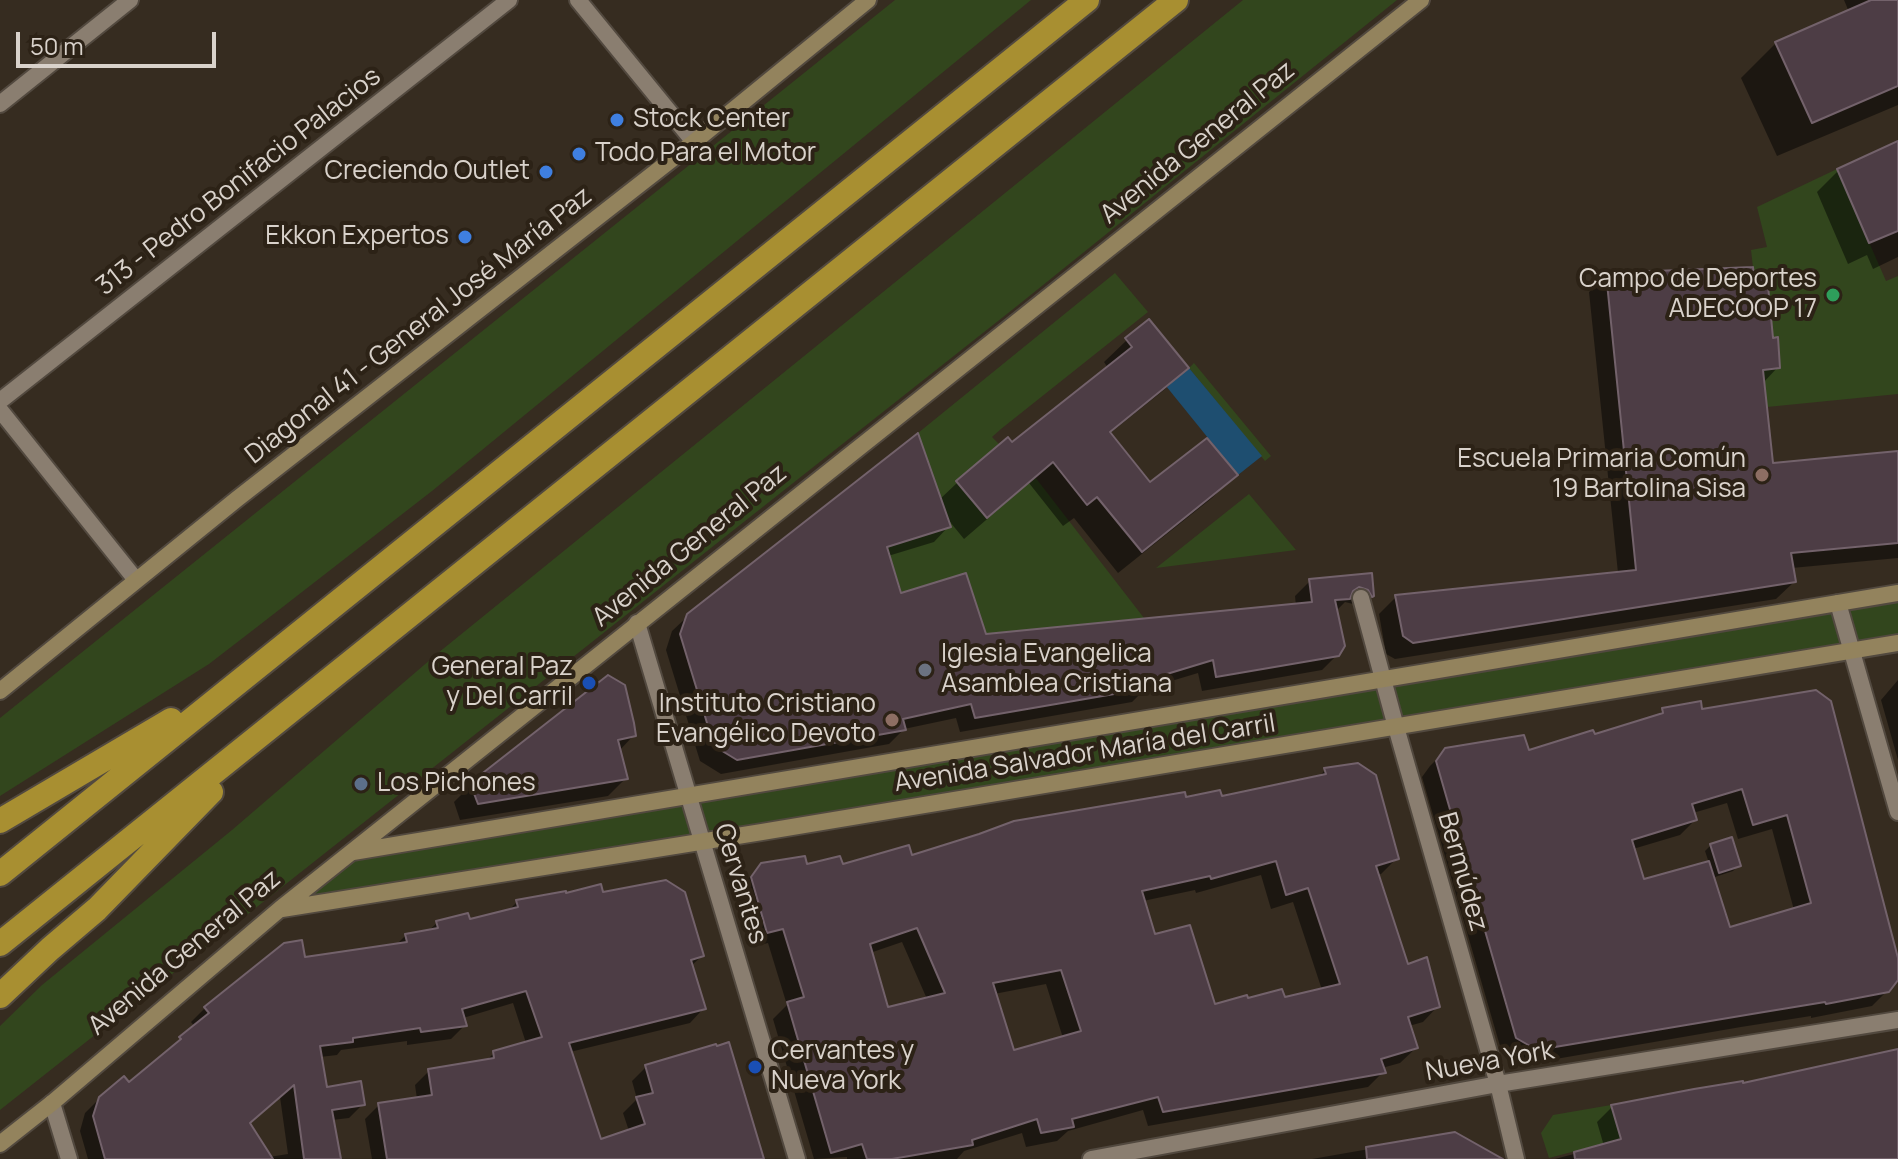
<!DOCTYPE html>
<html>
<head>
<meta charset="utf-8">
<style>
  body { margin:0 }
  #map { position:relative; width:1898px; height:1159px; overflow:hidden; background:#362c20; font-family:Manrope,sans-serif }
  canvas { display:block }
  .scale { position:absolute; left:16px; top:32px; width:200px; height:36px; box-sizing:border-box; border:4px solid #d9d2cb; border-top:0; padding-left:10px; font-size:24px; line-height:28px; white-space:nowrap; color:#d9d2cb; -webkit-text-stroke:6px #2c2216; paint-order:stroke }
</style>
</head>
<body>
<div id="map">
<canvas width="1898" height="1159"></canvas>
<div class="scale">50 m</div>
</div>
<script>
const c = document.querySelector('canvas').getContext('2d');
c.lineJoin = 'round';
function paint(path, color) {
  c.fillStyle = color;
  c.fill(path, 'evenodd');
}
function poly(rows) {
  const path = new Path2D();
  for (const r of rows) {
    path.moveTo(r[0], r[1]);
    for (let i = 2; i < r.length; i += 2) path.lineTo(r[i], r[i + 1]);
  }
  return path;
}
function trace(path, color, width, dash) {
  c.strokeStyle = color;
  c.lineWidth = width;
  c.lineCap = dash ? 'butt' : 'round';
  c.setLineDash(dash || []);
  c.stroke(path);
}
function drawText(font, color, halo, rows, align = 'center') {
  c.font = font + ' Manrope,sans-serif';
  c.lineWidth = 8;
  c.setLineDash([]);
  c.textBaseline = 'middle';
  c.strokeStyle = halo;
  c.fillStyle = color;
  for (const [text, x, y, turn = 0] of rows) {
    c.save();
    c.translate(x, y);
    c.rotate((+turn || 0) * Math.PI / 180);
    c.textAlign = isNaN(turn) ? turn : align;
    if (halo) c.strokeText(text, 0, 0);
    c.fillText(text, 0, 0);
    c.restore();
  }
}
paint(poly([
  [895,0,1031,0,432,491,257,627,209,664,0,796,0,718],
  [1243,0,1397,0,1017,306,0,1110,0,1026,42,985,232,830,438,653],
  [1837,169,1886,281,1898,276,1898,394,1767,407,1763,370,1780,368,1778,338,1760,339,1766,275,1754,276,1751,250,1767,247,1757,207],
  [1115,273,1148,312,1001,429,992,437,999,444,956,481,987,517,1035,477,1144,618,986,634,966,573,902,593,887,547,951,527,918,433],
  [1194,363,1271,456,1265,461,1189,368],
  [1249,494,1296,550,1156,568],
  [1898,593,1898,643,280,909,351,852],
  [1611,1105,1621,1139,1549,1158,1541,1133,1553,1115]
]), '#32461d');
paint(poly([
  [1189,368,1262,456,1238,475,1166,386]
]), '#1e4e70');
paint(poly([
  [1844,0,1898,0,1898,105,1777,156,1741,78,1776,43,1849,12],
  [1898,143,1898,257,1873,269,1867,255,1848,264,1817,192,1838,171],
  [1607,275,1771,340,1778,367,1763,383,1771,465,1898,453,1898,558,1792,568,1794,582,1776,599,1395,659,1386,654,1379,614,1396,597,1618,573,1589,292],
  [1127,340,1187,368,1164,390,1109,434,1150,485,1235,475,1212,498,1118,573,1074,518,1063,526,1029,483,964,539,946,517,948,527,934,542,888,556,900,595,984,636,1296,606,1295,596,1310,581,1370,575,1372,596,1357,611,1353,604,1345,602,1336,611,1337,655,1322,670,1202,691,1198,673,1145,689,1132,702,960,732,956,718,904,729,889,744,721,774,700,761,666,650,672,631,688,616,939,500,958,482,1012,445,1108,368,1104,362],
  [608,678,634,735,619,751,626,778,608,796,460,820,454,802,472,784],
  [1898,680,1898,760,1881,700],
  [1815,692,1898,966,1898,977,1888,990,1872,1006,1811,1018,1811,1016,1741,1027,1521,1065,1502,1053,1422,777,1430,766,1446,750,1528,753,1594,737,1656,717,1663,710,1700,712],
  [1727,803,1738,839,1772,829,1794,910,1729,929,1712,878,1733,871,1738,866,1711,845,1705,851,1709,863,1643,881,1633,849,1680,835,1695,820,1693,813],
  [1325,770,1396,859,1381,874,1377,875,1406,966,1438,1006,1423,1022,1409,1026,1416,1048,1400,1063,1382,1068,1383,1072,1368,1087,1148,1126,1143,1110,1068,1131,1057,1141,1026,1147,1022,1133,964,1151,957,1159,847,1159,847,1157,814,1159,773,1019,787,1005,768,943,752,947,737,894,746,881,762,865,842,866,911,857,1184,799,1221,798,1318,778],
  [1261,875,1271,909,1293,902,1322,990,1283,999,1247,1001,1214,1007,1153,937,1143,901,1195,890,1196,893],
  [902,942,927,999,887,1009,870,953],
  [1046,984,1063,1038,1013,1052,994,994],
  [602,894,702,956,691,966,703,1009,690,1023,570,1052,599,1142,629,1131,623,1113,637,1099,632,1081,646,1067,762,1159,368,1159,372,1159,365,1119,379,1105,417,1099,415,1085,429,1071,486,1061,494,1053,526,1043,513,1003,463,1018,465,1025,451,1039,407,1045,407,1041,341,1050,337,1055,320,1057,326,1089,363,1104,349,1118,332,1120,339,1159,88,1159,80,1131,85,1113,100,1098,128,1085,167,1052,195,1027,191,1022,205,1008,303,960,396,945,406,935,427,932,437,923,468,921,508,911,517,902],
  [280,1097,288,1154,269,1157,248,1124],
  [1898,1049,1898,1159,1555,1159,1604,1146,1597,1122,1612,1107,1742,1085],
  [1455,1134,1481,1159,1312,1159]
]), '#0007');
const building = poly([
  [1871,0,1898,0,1898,86,1812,123,1775,42,1871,0],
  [1898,141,1898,231,1869,243,1837,169,1898,141],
  [1753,267,1754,276,1767,275,1773,338,1778,337,1780,368,1763,370,1773,463,1898,451,1898,543,1791,553,1796,582,1413,643,1403,636,1395,595,1636,570,1606,273,1753,267],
  [1149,319,1189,368,1110,432,1150,482,1207,438,1238,475,1142,552,1097,497,1087,505,1053,462,987,518,956,481,1008,437,1012,442,1132,347,1125,338,1149,319],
  [918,433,951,527,887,547,901,593,966,573,986,634,1312,602,1309,579,1372,573,1374,596,1372,597,1368,590,1359,587,1353,591,1350,599,1335,600,1345,646,1339,656,1216,677,1213,660,1147,680,1149,688,975,718,971,704,903,719,906,730,737,760,714,746,680,634,687,614,918,433],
  [608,675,625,685,634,723,636,736,618,740,628,779,478,804,470,783,608,675],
  [1816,690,1831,701,1898,958,1898,980,1889,992,1826,1004,1825,1002,1758,1013,1537,1050,1516,1038,1436,761,1445,748,1524,735,1529,750,1593,730,1595,734,1663,713,1662,708,1701,701,1702,709,1816,690],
  [1742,789,1753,825,1787,815,1811,903,1730,927,1709,861,1644,879,1632,840,1697,820,1692,804,1742,789],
  [1358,763,1376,775,1399,859,1376,866,1408,964,1427,957,1440,1007,1408,1017,1418,1048,1381,1059,1386,1073,1163,1112,1158,1097,1072,1119,1074,1127,1041,1133,1037,1119,972,1140,973,1145,892,1159,867,1159,862,1144,831,1153,787,1002,804,997,783,929,767,933,751,877,761,863,805,856,807,864,840,856,843,864,909,845,912,855,979,834,1014,821,1185,792,1186,797,1220,790,1222,796,1326,774,1324,768,1358,763],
  [1276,861,1286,895,1308,888,1340,984,1285,997,1282,989,1248,998,1247,995,1215,1004,1190,925,1155,934,1142,891,1210,876,1211,879,1276,861],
  [917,928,945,993,888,1007,870,944,917,928],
  [1061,970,1081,1031,1014,1050,993,983,1061,970],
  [1732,837,1741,866,1719,873,1710,844,1732,837],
  [666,880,685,892,704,956,691,960,706,1009,569,1043,601,1139,645,1124,636,1097,653,1093,645,1065,716,1044,717,1046,729,1042,764,1159,387,1159,378,1103,432,1095,428,1069,494,1058,493,1051,542,1037,526,991,462,1009,467,1026,421,1032,420,1028,353,1038,353,1042,320,1046,327,1087,361,1081,365,1105,332,1110,341,1159,304,1159,294,1085,250,1123,273,1159,105,1159,93,1116,99,1097,124,1076,129,1082,181,1039,179,1037,209,1013,204,1007,284,943,302,940,305,957,407,942,405,934,438,928,436,921,468,913,470,919,518,907,516,900,566,891,566,893,601,884,603,892,666,880],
  [1898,1049,1898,1159,1575,1159,1574,1152,1621,1139,1611,1105,1694,1089,1743,1081,1743,1083,1898,1049],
  [1455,1132,1503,1159,1367,1159,1366,1147,1455,1132]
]);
paint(building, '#4d3d45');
trace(building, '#73626b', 2);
const street = poly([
  [578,0,694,142],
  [0,104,130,0],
  [0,401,509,0],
  [0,410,136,580],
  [1361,598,1396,727,1498,1084,1516,1159],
  [1838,603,1898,812],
  [637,623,797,1159],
  [52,1103,69,1159],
  [1091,1159,1498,1084,1898,1020]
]);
const secondary = poly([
  [0,691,237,499,694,142,868,0],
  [353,852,1898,593],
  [282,909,762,832,1898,643],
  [0,1144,52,1103,280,909,1421,0]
]);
const highway = poly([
  [0,821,171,720],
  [0,874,1087,0],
  [0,944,1176,0],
  [0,996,50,949,97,909,211,792]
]);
trace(street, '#52493f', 20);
trace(secondary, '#52493f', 20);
trace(highway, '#52493f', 28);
trace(street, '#8a7e70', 16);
trace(secondary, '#93835d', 16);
trace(highway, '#a88f31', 24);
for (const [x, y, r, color] of [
  [617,120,8,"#3f7fe0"],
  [579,154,8,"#3f7fe0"],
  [546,172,8,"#3f7fe0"],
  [465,237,8,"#3f7fe0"],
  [1833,295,8,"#2e9e5b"],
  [1762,475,8,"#8d6e63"],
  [925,670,8,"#6b7280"],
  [589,683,8,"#1a4fb4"],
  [892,720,8,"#8d6e63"],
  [361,784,8,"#5c6f8a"],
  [755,1067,8,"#1a4fb4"]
]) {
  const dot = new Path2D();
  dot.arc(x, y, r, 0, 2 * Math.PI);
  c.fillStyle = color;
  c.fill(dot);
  trace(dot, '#2c2216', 3);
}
drawText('26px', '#d9d2cb', '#2c2216', [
  ["Stock Center",633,120,"left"],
  ["Todo Para el Motor",595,154,"left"],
  ["Creciendo Outlet",530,172],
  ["Ekkon Expertos",449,237],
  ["Campo de Deportes",1817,280],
  ["ADECOOP 17",1817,310],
  ["Escuela Primaria Común",1746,460],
  ["19 Bartolina Sisa",1746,490],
  ["Iglesia Evangelica",941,655,"left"],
  ["Asamblea Cristiana",941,685,"left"],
  ["General Paz",573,668],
  ["y Del Carril",573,698],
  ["Instituto Cristiano",876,705],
  ["Evangélico Devoto",876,735],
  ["Los Pichones",377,784,"left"],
  ["Cervantes y",771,1052,"left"],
  ["Nueva York",771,1082,"left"]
], 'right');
drawText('26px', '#d9d2cb', '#2c2216', [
  ["Avenida General Paz",1198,143,-39],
  ["313 - Pedro Bonifacio Palacios",239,182,-38],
  ["Diagonal 41 - General José María Paz",419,326,-38],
  ["Avenida General Paz",690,546,-39],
  ["Avenida Salvador María del Carril",1085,754,-9],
  ["Bermúdez",1462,872,74],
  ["Cervantes",740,884,73],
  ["Avenida General Paz",185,953,-40],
  ["Nueva York",1490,1062,-10]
]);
</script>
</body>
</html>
